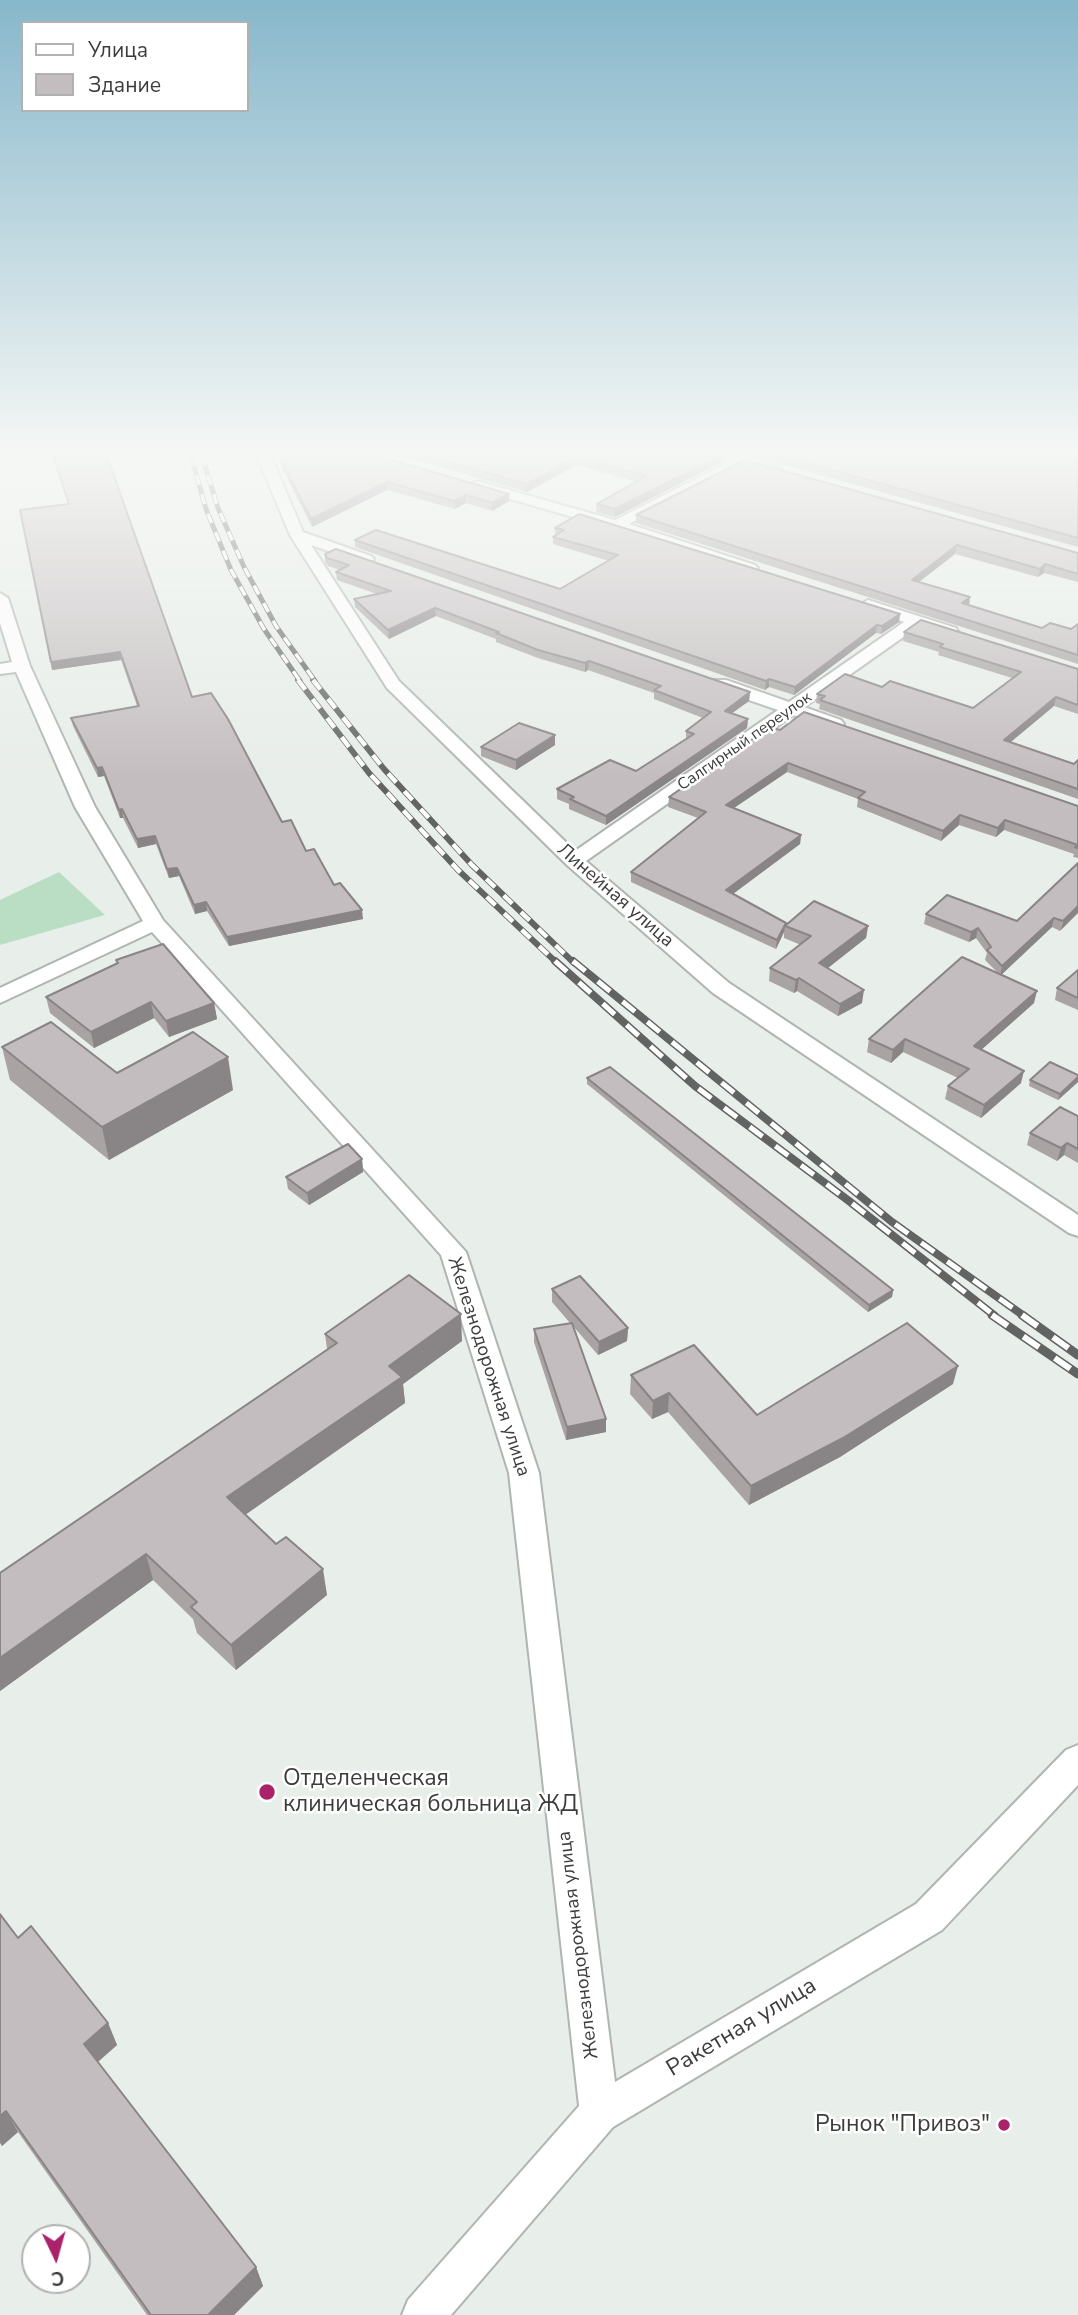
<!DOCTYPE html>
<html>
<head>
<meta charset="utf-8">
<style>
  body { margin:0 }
  #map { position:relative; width:1078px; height:2315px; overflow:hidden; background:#e8eee9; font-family:"Nunito Sans",sans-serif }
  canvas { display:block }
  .legend { position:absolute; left:21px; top:21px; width:228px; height:91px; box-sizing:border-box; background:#fff; border:2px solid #b1b1b1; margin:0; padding:9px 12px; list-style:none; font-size:21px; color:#3b3d3b }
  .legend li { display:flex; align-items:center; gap:14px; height:35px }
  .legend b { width:35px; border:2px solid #b1b1b1 }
  .north { position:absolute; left:21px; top:2224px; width:70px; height:70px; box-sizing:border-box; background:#fff; border:2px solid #b1b1b1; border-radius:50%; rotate:175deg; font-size:19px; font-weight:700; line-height:28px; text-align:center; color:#3b3d3b }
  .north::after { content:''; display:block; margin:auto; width:24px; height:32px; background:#a9226a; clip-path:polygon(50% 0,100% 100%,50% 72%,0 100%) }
</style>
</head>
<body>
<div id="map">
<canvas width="1078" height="2315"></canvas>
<ul class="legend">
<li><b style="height:9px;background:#fff"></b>Улица</li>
<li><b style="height:19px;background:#c4bdbf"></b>Здание</li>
</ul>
<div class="north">С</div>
</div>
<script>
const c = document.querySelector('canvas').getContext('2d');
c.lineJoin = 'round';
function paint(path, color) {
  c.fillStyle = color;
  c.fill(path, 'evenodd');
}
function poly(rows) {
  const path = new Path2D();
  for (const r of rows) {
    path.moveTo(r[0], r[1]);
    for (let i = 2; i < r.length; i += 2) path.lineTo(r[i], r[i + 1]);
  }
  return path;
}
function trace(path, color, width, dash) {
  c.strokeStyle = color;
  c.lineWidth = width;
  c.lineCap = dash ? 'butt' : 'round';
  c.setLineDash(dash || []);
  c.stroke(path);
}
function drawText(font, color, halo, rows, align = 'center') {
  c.font = font + ' "Nunito Sans",sans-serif';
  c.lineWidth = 5;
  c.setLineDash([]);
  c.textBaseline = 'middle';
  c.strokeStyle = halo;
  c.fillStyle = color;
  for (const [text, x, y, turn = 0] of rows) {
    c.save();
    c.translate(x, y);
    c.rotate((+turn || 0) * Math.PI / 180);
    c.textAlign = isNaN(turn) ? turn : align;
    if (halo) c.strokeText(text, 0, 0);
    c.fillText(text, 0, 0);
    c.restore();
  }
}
paint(poly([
  [59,872,105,915,0,945,0,900]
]), '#badec3');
const street = poly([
  [257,456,271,456,303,532,371,556,374,559,366,564,311,545,399,681,575,851,778,710,714,688,711,684,714,680,726,680,789,702,904,622,862,608,860,605,868,600,956,628,958,631,956,634,950,636,919,626,804,707,841,720,844,724,841,728,829,728,793,715,586,861,729,983,1078,1215,1078,1236,1069,1233,713,993,567,865,387,688,290,535,257,456],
  [719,456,753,456,754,459,781,469,774,473,744,465,629,524,755,565,758,568,755,571,745,571,611,528,472,488,470,485,477,481,615,520,731,461,719,456],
  [0,593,8,598,30,666,95,807,163,920,466,1252,539,1473,615,2082,916,1904,1066,1750,1078,1745,1078,1785,942,1930,613,2127,451,2315,402,2315,408,2300,579,2106,509,1473,441,1255,152,932,0,1003,0,988,143,921,75,807,16,672,0,674,0,664,12,662,0,623,0,593]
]);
trace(street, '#afb5b0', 4);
paint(street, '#fff');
const railFar3 = poly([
  [191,456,206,509,231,570,264,629,300,681],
  [202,456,218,508,244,567,276,626,315,681]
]);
const railFar2 = poly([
  [298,680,369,773,458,870,557,963],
  [313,680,384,769,472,865,574,963]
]);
const railFar1 = poly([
  [555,961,695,1086,849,1201,995,1316],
  [573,961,892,1222,1024,1316]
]);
const rail = poly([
  [992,1315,1078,1374],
  [1022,1315,1078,1355]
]);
trace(railFar3, '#616462', 5);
trace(railFar2, '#616462', 6);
trace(railFar1, '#616462', 8);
trace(rail, '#616462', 9);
trace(railFar3, '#fff', 3.5, [10]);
trace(railFar2, '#fff', 4.5, [12]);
trace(railFar1, '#fff', 5, [16]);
trace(rail, '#fff', 6, [19]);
paint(poly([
  [52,456,107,456,192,697,282,822,363,919,229,946,207,911,195,914,179,876,169,878,156,844,138,848,123,818,120,818,104,776,98,777,73,726,71,718,137,706,121,660,52,670,20,510,68,504],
  [402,456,724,456,724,461,615,517,596,512,597,504,637,482,577,465,527,492],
  [755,456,1078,456,1078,547,756,457],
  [281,460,509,494,509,501,492,511,466,503,455,509,387,490,312,527,282,468],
  [636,515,1078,553,1078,582,1044,573,1038,577,955,554,919,582,969,605,1042,628,1071,629,1078,624,1078,664,636,523],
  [555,528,900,614,899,622,881,634,876,633,794,695,769,687,765,690,355,547,355,540,560,589,609,561,553,544,553,537,555,535],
  [325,554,750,692,749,701,732,713,748,719,747,728,606,825,569,809,569,804,557,799,557,789,636,771,686,739,686,731,703,718,654,699,654,693,588,670,585,672,538,658,496,642,496,639,436,616,389,639,355,607,354,599,377,594,337,580,336,572,340,570,328,566,325,562],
  [904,632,1078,669,1078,714,1054,706,1011,742,1074,764,1078,760,1078,799,819,709,820,704,816,703,817,694,882,687,973,708,1012,678,938,655,939,652,903,641],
  [780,730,1078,806,1078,858,1073,857,1074,854,1004,830,996,837,959,825,941,841,857,807,858,799,787,772,734,808,801,835,800,844,733,894,785,926,868,926,866,938,827,968,862,1003,838,1016,797,991,794,993,769,981,770,968,801,945,784,938,784,932,776,949,631,882,631,872,698,818,668,807,669,797],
  [555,745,516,770,481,756,481,747],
  [1078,863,1060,931,1052,927,1001,975,1034,1003,981,1050,1021,1083,981,1118,945,1099,948,1086,958,1078,903,1052,891,1063,867,1052,869,1039,998,973,985,960,987,953,976,938,969,942,924,924,926,914,1017,921],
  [116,960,214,1003,217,1019,169,1037,154,1018,94,1048,50,1013,46,997,117,963],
  [1078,970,1078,1010,1055,1000,1057,988],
  [2,1047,117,1073,233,1090,109,1160,10,1080],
  [587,1078,893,1290,892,1297,868,1312,587,1084],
  [1030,1080,1078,1082,1058,1100,1029,1086],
  [1078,1116,1078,1163,1064,1155,1057,1161,1027,1145,1030,1133],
  [362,1159,363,1172,309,1205,288,1189,286,1177],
  [552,1289,628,1328,627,1341,598,1355,573,1326,606,1419,606,1432,566,1440,534,1342,534,1329,570,1323,552,1302],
  [325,1334,462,1341,403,1384,405,1403,245,1515,327,1595,236,1670,197,1633,193,1619,153,1580,0,1691,0,1573,327,1349],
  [631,1375,757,1415,953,1384,840,1457,749,1505,668,1412,652,1419,630,1394],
  [0,1914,18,1938,108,2023,117,2045,98,2062,256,2267,263,2286,234,2315,147,2315,18,2132,2,2146,0,2143]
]), '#a9a3a4');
paint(poly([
  [720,456,724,456,724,461,615,517,615,509],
  [577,457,577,465,527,492,527,484],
  [387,482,387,490,312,527,311,519],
  [509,494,509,501,492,511,492,503],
  [466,495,466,503,455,509,454,501],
  [957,545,955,554,911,588,912,580],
  [1045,564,1044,573,1038,577,1040,569],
  [970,597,969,606,962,603],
  [435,608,436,616,389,639,388,630],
  [900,614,899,622,881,634,882,626],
  [877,625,876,633,794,695,795,687],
  [120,652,121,660,52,670,51,662],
  [589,661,588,670,585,672,585,663],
  [769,679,769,687,765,690,766,681],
  [750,692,749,701,724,719,725,711],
  [1056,697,1054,706,1002,749,1004,740],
  [748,719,747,728,606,825,606,816],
  [555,735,555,745,516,770,516,760],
  [788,763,787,772,725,814,726,805],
  [102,767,104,776,98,777,97,768],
  [122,809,123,818,120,818,119,810],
  [960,815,959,825,941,841,943,831],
  [1005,820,1004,830,996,837,998,828],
  [801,835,800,844,726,899,726,890],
  [155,836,156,844,138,848,137,839],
  [177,868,179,876,169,878,167,869],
  [206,902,207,911,195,914,194,905],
  [1078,906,1078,913,1060,931,1063,921],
  [362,910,363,919,229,946,227,937],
  [1054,918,1052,927,1000,976,1002,966],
  [786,923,784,932,776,949,777,940],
  [868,926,866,938,818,976,819,963],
  [978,928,976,938,969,942,971,932],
  [799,978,797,991,794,993,796,980],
  [864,990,862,1003,838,1016,840,1004],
  [1037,991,1034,1003,971,1059,974,1046],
  [151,1002,154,1018,94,1048,91,1032],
  [214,1003,217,1019,169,1037,166,1021],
  [905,1039,903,1052,891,1063,893,1050],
  [228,1057,233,1090,109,1160,102,1127],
  [1024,1071,1021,1083,981,1118,984,1105],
  [1078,1077,1078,1082,1058,1100,1060,1094],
  [1067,1143,1064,1155,1057,1161,1061,1148],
  [362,1159,363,1172,309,1205,307,1193],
  [893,1290,892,1297,868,1312,869,1305],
  [461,1314,462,1341,403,1384,405,1403,232,1524,227,1497,389,1366],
  [628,1328,627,1341,598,1355,599,1342],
  [958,1366,953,1384,840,1457,749,1505,751,1486],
  [669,1393,668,1412,652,1419,653,1401],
  [606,1419,606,1432,566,1440,567,1427],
  [146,1554,153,1580,0,1691,0,1658],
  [323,1569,327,1595,236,1670,231,1645],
  [108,2023,117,2045,93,2066,84,2044],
  [6,2111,18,2132,2,2146,0,2142,0,2116],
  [256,2267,263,2286,234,2315,208,2315]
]), '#898486');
const building = poly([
  [53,456,107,456,192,697,211,693,228,719,282,822,291,820,306,851,314,849,334,885,340,883,362,910,227,937,206,902,194,905,177,868,167,869,155,836,137,839,122,809,119,810,102,767,97,768,71,718,139,706,120,652,51,662,20,510,69,504,53,456],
  [291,456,378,456,509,494,492,503,466,495,454,501,387,482,311,519,281,460,291,456],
  [428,456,720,456,615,509,597,504,646,476,577,457,527,484,428,456],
  [781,456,1078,456,1078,538,781,456],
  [745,460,1078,553,1078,574,1045,564,1040,569,957,545,912,580,970,597,962,603,1042,628,1050,623,1071,629,1078,624,1078,655,636,515,745,460],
  [579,514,900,614,882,626,877,625,795,687,769,679,766,681,355,540,376,530,560,589,618,555,553,537,564,530,555,528,579,514],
  [336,549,750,692,725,711,748,719,606,816,570,799,574,797,557,789,610,760,636,771,694,734,686,731,711,712,654,690,661,686,589,661,585,663,538,650,496,633,499,632,435,608,388,630,354,599,391,591,336,572,349,565,327,558,325,554,336,549],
  [921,620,1078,669,1078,705,1056,697,1004,740,1074,764,1078,760,1078,789,820,700,825,696,817,694,845,674,882,687,890,681,973,708,1021,672,940,647,943,644,904,632,921,620],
  [804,712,1078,806,1078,848,1075,847,1078,845,1005,820,998,828,960,815,943,831,858,798,865,792,788,763,726,805,801,835,726,890,786,923,777,940,631,872,706,812,669,797,770,727,780,730,804,712],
  [519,723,555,735,516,760,481,747,519,723],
  [1078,863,1078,906,1063,921,1054,918,1002,966,987,950,991,947,978,928,971,932,926,914,947,895,1017,921,1078,863],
  [814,901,868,926,819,963,864,990,840,1004,799,978,796,980,770,968,811,936,785,926,814,901],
  [163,944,214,1003,166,1021,151,1002,91,1032,46,997,118,963,116,960,163,944],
  [962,957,1037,991,974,1046,1024,1071,984,1105,948,1086,969,1069,905,1039,893,1050,869,1039,962,957],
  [1078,970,1078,998,1057,988,1078,970],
  [51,1022,117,1073,193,1032,228,1057,102,1127,2,1047,51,1022],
  [1050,1062,1078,1075,1078,1077,1060,1094,1030,1080,1050,1062],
  [610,1067,893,1290,869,1305,587,1078,610,1067],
  [1060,1107,1078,1116,1078,1149,1067,1143,1061,1148,1030,1133,1060,1107],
  [348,1144,362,1159,307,1193,286,1177,348,1144],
  [409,1275,461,1314,389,1366,402,1377,227,1497,276,1544,286,1537,323,1569,231,1645,191,1607,197,1602,146,1554,0,1658,0,1573,337,1343,325,1334,409,1275],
  [580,1276,628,1328,599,1342,552,1289,580,1276],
  [572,1323,606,1419,567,1427,534,1329,572,1323],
  [907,1323,958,1366,843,1438,751,1486,669,1393,653,1401,631,1375,694,1345,757,1415,907,1323],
  [0,1914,18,1938,31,1926,108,2023,84,2044,256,2267,208,2315,151,2315,6,2111,0,2116,0,1914]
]);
paint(building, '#c4bdbf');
trace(building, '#898486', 2);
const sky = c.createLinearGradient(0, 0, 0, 780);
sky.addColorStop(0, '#87b7cb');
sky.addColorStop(0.58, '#f5f7f5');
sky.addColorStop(1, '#f5f7f500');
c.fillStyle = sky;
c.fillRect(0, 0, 1078, 780);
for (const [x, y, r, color] of [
  [267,1792,9,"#a9226a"],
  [1004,2125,7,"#a9226a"]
]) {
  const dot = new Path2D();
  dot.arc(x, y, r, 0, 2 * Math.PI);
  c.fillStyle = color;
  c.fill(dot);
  trace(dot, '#fff', 2.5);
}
drawText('16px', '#3b3d3b', '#fff', [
  ["Салгирный переулок",745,742,-35]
]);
drawText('19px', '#3b3d3b', '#fff', [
  ["Линейная улица",615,896,41],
  ["Железнодорожная улица",488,1367,72],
  ["Железнодорожная улица",579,1945,-97]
]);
drawText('23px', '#3b3d3b', '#fff', [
  ["Отделенческая",283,1779],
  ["клиническая больница ЖД",283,1805],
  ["Рынок \"Привоз\"",990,2125,"right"]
], 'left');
drawText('23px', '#3b3d3b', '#fff', [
  ["Ракетная улица",742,2028,-31]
]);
</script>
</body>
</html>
